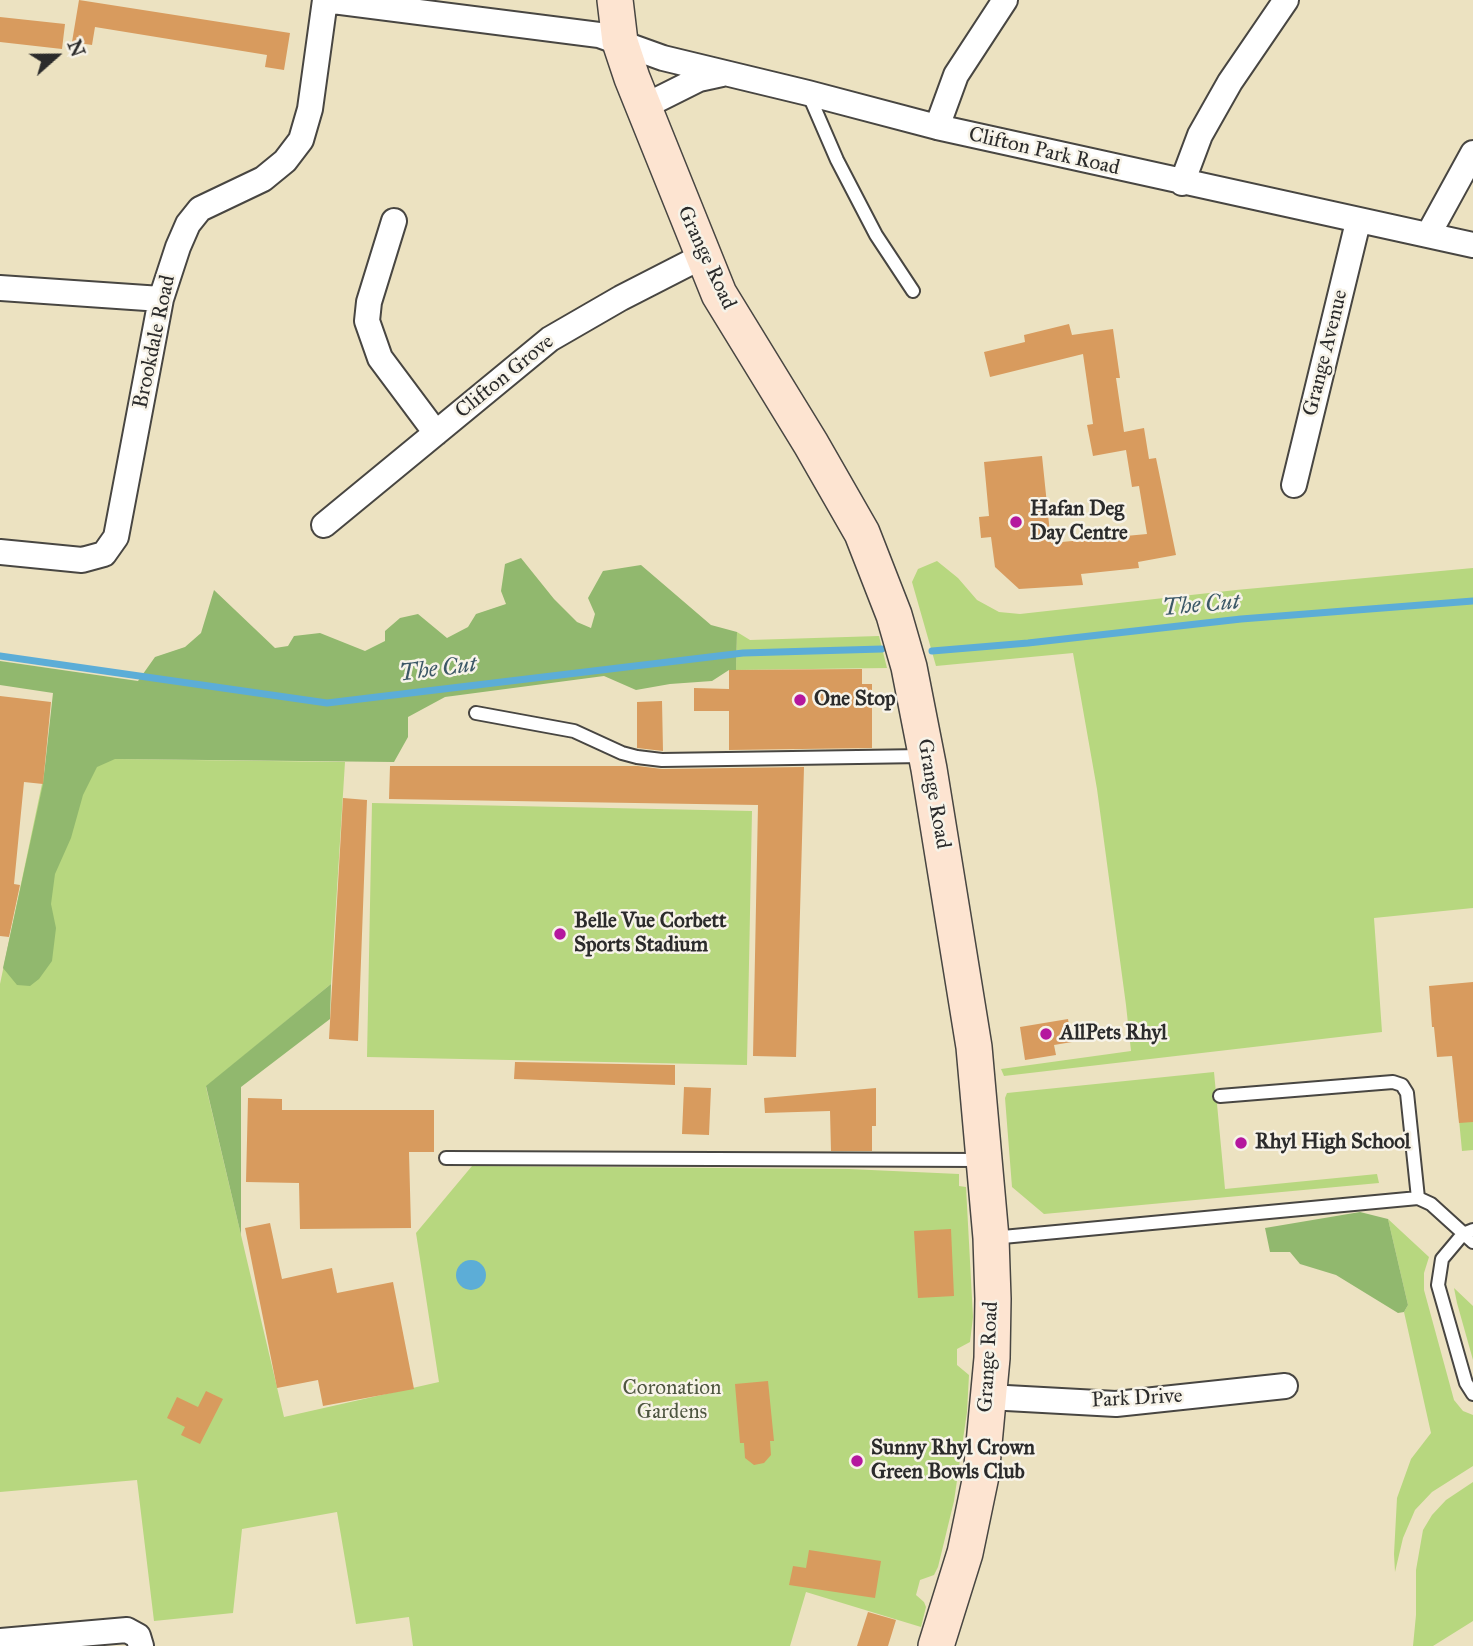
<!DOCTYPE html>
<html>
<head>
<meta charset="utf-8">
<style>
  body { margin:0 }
  #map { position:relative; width:1473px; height:1646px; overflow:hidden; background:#ece2c1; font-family:"IM FELL Great Primer",serif }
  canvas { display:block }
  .north { position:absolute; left:21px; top:21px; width:70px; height:70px; -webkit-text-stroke:5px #f7f3e8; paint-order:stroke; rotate:69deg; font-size:19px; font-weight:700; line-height:28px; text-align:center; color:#2b2b2b }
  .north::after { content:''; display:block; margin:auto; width:24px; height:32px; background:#2b2b2b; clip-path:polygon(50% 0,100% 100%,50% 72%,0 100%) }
</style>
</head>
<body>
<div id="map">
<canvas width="1473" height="1646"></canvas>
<div class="north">N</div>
</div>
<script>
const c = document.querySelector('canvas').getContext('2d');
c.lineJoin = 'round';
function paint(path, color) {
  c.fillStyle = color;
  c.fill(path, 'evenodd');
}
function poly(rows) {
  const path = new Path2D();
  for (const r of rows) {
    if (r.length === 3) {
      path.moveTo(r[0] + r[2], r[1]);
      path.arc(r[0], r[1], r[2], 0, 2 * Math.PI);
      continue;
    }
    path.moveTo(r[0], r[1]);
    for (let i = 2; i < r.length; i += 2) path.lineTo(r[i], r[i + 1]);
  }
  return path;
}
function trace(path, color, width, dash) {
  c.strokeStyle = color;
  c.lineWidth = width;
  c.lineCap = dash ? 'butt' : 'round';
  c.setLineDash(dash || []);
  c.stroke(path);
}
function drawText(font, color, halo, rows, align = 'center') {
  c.font = font + ' "IM FELL Great Primer",serif';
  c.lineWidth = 5;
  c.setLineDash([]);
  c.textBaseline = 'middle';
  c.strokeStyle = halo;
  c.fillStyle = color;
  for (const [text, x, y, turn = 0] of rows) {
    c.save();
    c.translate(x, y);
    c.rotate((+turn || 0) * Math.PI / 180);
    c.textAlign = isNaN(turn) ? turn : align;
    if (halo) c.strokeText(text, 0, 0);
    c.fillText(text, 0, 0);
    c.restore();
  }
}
paint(poly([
  [937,561,958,578,977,600,999,612,1020,614,1236,590,1473,568,1473,908,1374,918,1382,1032,1004,1076,1001,1069,1131,1051,1126,1005,1097,789,1073,653,936,666,912,582,918,569],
  [737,632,750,640,879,636,887,668,736,670],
  [115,759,345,762,331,984,206,1087,284,1417,439,1382,416,1233,472,1166,849,1169,959,1174,959,1186,966,1187,973,1317,970,1342,957,1349,957,1365,969,1375,967,1412,954,1501,938,1567,934,1575,920,1580,916,1595,924,1602,926,1607,921,1627,806,1592,790,1646,413,1646,409,1617,356,1624,337,1512,242,1529,233,1613,154,1621,137,1480,0,1492,0,984,47,760],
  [372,803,752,811,747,1065,367,1057],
  [1214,1072,1225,1189,1377,1174,1379,1183,1044,1214,1012,1187,1005,1098,1007,1093],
  [1473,1076,1473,1150,1462,1151,1455,1078],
  [1388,1219,1429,1257,1424,1273,1424,1290,1454,1400,1463,1411,1473,1415,1473,1466,1432,1492,1415,1510,1403,1538,1395,1572,1394,1554,1397,1498,1411,1459,1431,1433,1404,1312,1408,1305],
  [1454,1288,1473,1306,1473,1360,1457,1303],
  [1473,1482,1473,1621,1433,1646,1413,1646,1416,1615,1416,1570,1423,1530,1432,1515,1446,1500]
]), '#b7d77f');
paint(poly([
  [521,558,554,599,577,622,591,628,595,614,588,598,603,571,641,565,711,625,737,632,736,670,729,670,712,681,670,684,636,690,604,676,445,697,408,717,408,737,394,762,115,759,97,767,83,795,71,838,55,874,51,904,56,928,52,961,39,979,30,986,17,985,3,968,43,784,53,693,0,685,0,661,138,681,155,657,185,647,201,633,214,590,275,648,288,646,294,636,320,633,365,651,385,641,385,631,400,618,418,614,447,638,468,627,476,614,506,604,501,591,505,564],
  [331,984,330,1019,241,1087,241,1235,206,1086],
  [1360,1212,1388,1219,1408,1305,1404,1312,1398,1313,1336,1275,1300,1264,1290,1252,1270,1252,1265,1228]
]), '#91b86e');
paint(poly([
  [471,1275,15]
]), '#5cadd7');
trace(poly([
  [932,651,1028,643,1241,619,1473,601],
  [0,656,327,703,743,653,882,649]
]), '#5cadd7', 7);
paint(poly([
  [79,0,290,33,284,70,265,67,267,55,95,27,92,45,72,42],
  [0,17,65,24,62,49,0,42],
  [1069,324,1072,335,1113,329,1120,378,1116,378,1124,432,1144,428,1149,459,1156,458,1176,555,1138,562,1139,568,1081,574,1083,585,1019,589,995,567,991,537,981,538,979,517,989,516,984,462,1042,456,1051,543,1147,534,1139,486,1132,487,1126,450,1093,456,1087,425,1093,424,1083,354,990,377,984,352,1025,342,1024,335],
  [862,669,862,684,872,684,872,748,729,750,729,711,694,711,694,688,729,689,729,670],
  [0,696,51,702,43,784,24,782,14,884,20,885,9,937,0,936],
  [662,701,663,751,637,748,637,702],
  [390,766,638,766,662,769,804,767,796,1057,753,1056,758,805,389,799],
  [343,798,367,800,358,1041,329,1039],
  [1473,982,1473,1122,1459,1123,1452,1056,1437,1057,1434,1027,1432,1027,1429,986],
  [1068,1019,1072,1042,1054,1045,1056,1055,1025,1060,1020,1027],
  [515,1062,675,1065,675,1085,514,1079],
  [684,1087,711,1088,709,1135,682,1134],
  [876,1088,876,1126,872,1126,872,1151,831,1151,830,1111,765,1113,764,1098],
  [248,1098,282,1099,282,1110,434,1110,434,1152,409,1152,411,1228,300,1229,299,1183,246,1182],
  [270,1223,282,1279,332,1268,337,1293,393,1282,414,1389,323,1406,318,1380,277,1388,245,1228],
  [951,1229,954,1296,918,1298,914,1231],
  [768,1381,774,1441,770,1441,771,1455,764,1463,754,1465,745,1458,744,1443,740,1443,735,1384],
  [206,1391,223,1399,200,1444,181,1435,185,1427,167,1418,177,1397,198,1407],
  [809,1550,881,1561,875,1598,789,1585,793,1566,806,1568],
  [868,1612,896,1620,888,1646,857,1646]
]), '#d89b5e');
const service = poly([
  [808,93,837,160,876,235,913,291],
  [476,713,574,731,622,753,637,757,662,760,923,756],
  [1220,1096,1393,1082,1402,1085,1407,1093,1418,1198],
  [446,1158,981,1160],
  [1473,1230,1463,1234,1442,1259,1438,1285,1466,1383,1473,1394],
  [992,1238,1418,1198,1431,1204,1473,1242]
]);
const minor = poly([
  [325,0,599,35,663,58,808,93,937,127,1473,245],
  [643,107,699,79,722,74],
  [937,127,956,75,1005,0],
  [1182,183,1200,135,1230,82,1286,0],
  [394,221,369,302,367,321,380,358,436,433],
  [1428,235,1473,153],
  [0,288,161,299],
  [1294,485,1358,222],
  [324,525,550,339,621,298,703,256],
  [0,552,82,560,104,554,116,537,161,299,178,247,188,224,200,209,263,179,285,161,301,140,310,109,325,0],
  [988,1397,1116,1404,1285,1386],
  [0,1641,127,1630,138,1636,141,1646]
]);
const secondary = poly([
  [615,0,620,42,632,78,719,294,811,444,862,533,894,615,909,667,929,769,974,1047,991,1238,993,1299,992,1358,981,1476,965,1553,936,1646]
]);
trace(service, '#484642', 16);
trace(minor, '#484642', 28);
trace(secondary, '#484642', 38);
trace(service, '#fff', 12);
trace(minor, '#fff', 24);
trace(secondary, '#fde4d1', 35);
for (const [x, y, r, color] of [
  [1016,522,7,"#b5179e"],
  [800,700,7,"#b5179e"],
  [560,934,7,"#b5179e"],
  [1046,1034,7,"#b5179e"],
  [1241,1143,7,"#b5179e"],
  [857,1461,7,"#b5179e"]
]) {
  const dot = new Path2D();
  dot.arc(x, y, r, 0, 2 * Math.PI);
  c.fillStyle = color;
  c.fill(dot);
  trace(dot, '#f7f3e8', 2.5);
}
drawText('21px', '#2b2b2b', '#f7f3e8', [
  ["Clifton Park Road",1044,152,13],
  ["Grange Road",706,258,65],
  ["Brookdale Road",155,342,-78],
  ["Grange Avenue",1326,353,-76],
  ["Clifton Grove",505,377,-39],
  ["Grange Road",933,794,80],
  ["Grange Road",989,1357,-87],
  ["Park Drive",1137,1399,-3]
]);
drawText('bold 21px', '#2b2b2b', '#f7f3e8', [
  ["Hafan Deg",1030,510],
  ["Day Centre",1030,534],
  ["One Stop",814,700],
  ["Belle Vue Corbett",574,922],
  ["Sports Stadium",574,946],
  ["AllPets Rhyl",1060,1034],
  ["Rhyl High School",1255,1143],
  ["Sunny Rhyl Crown",871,1449],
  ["Green Bowls Club",871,1473]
], 'left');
drawText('21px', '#4e5640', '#f7f3e8', [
  ["Coronation",672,1389],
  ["Gardens",672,1413]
]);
drawText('italic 23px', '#3c5867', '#f7f3e8', [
  ["The Cut",1201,606,-5],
  ["The Cut",438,670,-7]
]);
</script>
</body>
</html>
